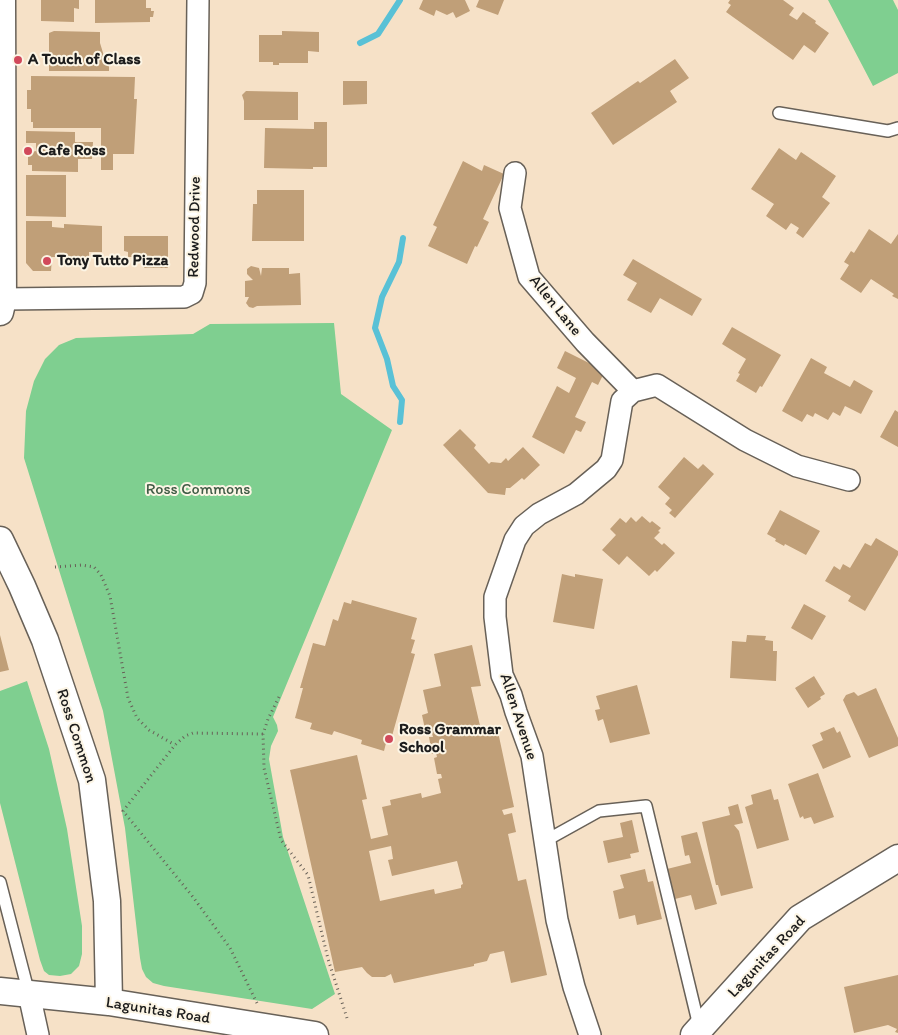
<!DOCTYPE html>
<html>
<head>
<meta charset="utf-8">
<style>
  body { margin:0 }
  canvas { display:block; background:#f6e1c7 }
</style>
</head>
<body>
<canvas width="898" height="1035"></canvas>
<script>
const c = document.querySelector('canvas').getContext('2d');
c.lineJoin = 'round';
function paint(path, color) {
  c.fillStyle = color;
  c.fill(path, 'evenodd');
}
function poly(rows) {
  const path = new Path2D();
  for (const r of rows) {
    path.moveTo(r[0], r[1]);
    for (let i = 2; i < r.length; i += 2) path.lineTo(r[i], r[i + 1]);
  }
  return path;
}
function trace(path, color, width, dash) {
  c.strokeStyle = color;
  c.lineWidth = width;
  c.lineCap = dash ? 'butt' : 'round';
  c.setLineDash(dash || []);
  c.stroke(path);
}
function drawText(font, color, halo, rows, align = 'center') {
  c.font = font + ' Itim,sans-serif';
  c.lineWidth = 4;
  c.setLineDash([]);
  c.textBaseline = 'middle';
  c.strokeStyle = halo;
  c.fillStyle = color;
  for (const [text, x, y, turn = 0] of rows) {
    c.save();
    c.translate(x, y);
    c.rotate((+turn || 0) * Math.PI / 180);
    c.textAlign = isNaN(turn) ? turn : align;
    if (halo) c.strokeText(text, 0, 0);
    c.fillText(text, 0, 0);
    c.restore();
  }
}
paint(poly([
  [828,0,893,0,898,10,898,73,873,86],
  [334,323,341,394,392,430,273,717,277,725,278,731,271,746,269,759,283,837,335,994,312,1009,164,986,153,983,146,977,142,969,140,958,125,828,103,711,24,458,26,411,34,381,45,359,59,345,76,338,193,334,210,324],
  [27,681,49,749,67,829,82,926,82,954,79,966,71,974,60,976,49,975,44,971,40,960,0,803,0,691]
]), '#7fcf90');
trace(poly([
  [360,43,378,34,400,0],
  [400,422,402,400,393,386,387,359,375,328,382,297,399,262,403,238]
]), '#59c1d6', 6);
paint(poly([
  [41,0,79,0,79,9,74,8,74,22,41,21],
  [95,0,146,0,146,8,151,8,151,11,154,11,153,17,150,17,150,22,95,23],
  [423,0,465,0,470,11,456,18,453,12,447,15,436,10,434,16,419,9],
  [479,0,504,0,498,15,476,7],
  [730,0,783,0,794,8,789,15,797,20,803,12,816,21,815,23,829,33,815,53,804,45,793,60,726,12,731,5,728,3],
  [54,31,100,32,100,43,104,56,109,57,109,71,49,71,49,33],
  [282,31,319,32,319,52,308,51,308,63,279,63,279,65,273,65,273,62,259,62,259,35,282,35],
  [675,59,689,78,670,91,677,102,613,145,591,113,638,81,640,83],
  [31,76,135,77,134,99,137,99,134,154,113,154,113,170,101,170,101,128,33,128,33,122,31,122,31,109,27,109,27,90,31,90],
  [343,81,367,81,367,104,343,105],
  [246,91,298,92,298,120,244,120,244,101,242,95],
  [314,122,327,122,327,167,313,167,313,169,264,168,265,128,314,129],
  [26,131,75,132,75,142,93,142,92,159,78,159,78,172,32,171,32,165,28,165,28,153,36,151,36,143,26,143],
  [779,148,796,160,801,152,836,176,822,197,830,203,803,238,796,233,799,228,791,223,786,230,766,216,774,204,751,189],
  [463,161,482,171,484,165,504,174,483,219,489,222,477,247,475,246,467,264,428,246,437,227,433,225],
  [26,175,66,175,66,217,26,216],
  [257,190,304,190,304,241,252,241,253,204,257,204],
  [26,221,52,221,52,227,64,228,64,224,102,226,102,252,89,252,89,257,52,257,51,271,33,271,26,263],
  [869,229,891,244,898,234,898,299,892,296,894,294,871,279,861,293,840,279,849,265,844,262,851,251,854,253],
  [124,236,168,236,168,268,144,268,144,257,128,257,128,252,124,251],
  [633,259,702,299,692,316,660,298,651,313,627,300,637,283,623,275],
  [251,266,259,268,261,276,262,268,289,268,289,274,300,273,301,305,257,306,253,308,249,307,246,303,249,297,245,297,245,281,253,280,247,274,247,269],
  [732,327,781,355,762,387,760,386,756,393,736,381,740,374,738,373,746,359,722,344],
  [565,351,605,371,598,385,592,382,575,417,586,422,581,432,576,430,564,454,532,437,557,386,569,393,576,378,557,368],
  [811,358,827,367,824,373,850,387,854,380,873,391,861,414,845,406,840,416,833,412,828,420,815,413,813,417,807,414,802,422,782,411],
  [895,410,898,412,898,447,880,437],
  [460,429,476,445,474,448,489,464,491,462,501,463,506,458,508,461,523,447,540,465,524,480,522,478,510,488,506,488,505,495,488,493,443,445],
  [684,457,698,469,703,464,714,474,675,518,669,513,672,510,665,504,670,498,658,487],
  [780,510,820,531,806,555,785,544,784,546,775,541,776,539,767,534],
  [642,516,650,523,652,521,661,528,658,531,660,532,654,538,662,545,664,543,675,553,657,572,655,570,649,576,627,556,619,565,602,550,616,535,610,529,620,518,626,523,631,517,636,522],
  [876,538,898,551,898,555,865,611,848,601,851,596,825,581,834,566,840,570,843,564,850,568,865,543,871,546],
  [562,574,575,577,575,574,603,579,594,629,553,622],
  [352,600,417,618,411,639,415,640,411,653,415,654,392,736,388,735,384,751,361,744,362,740,334,731,332,735,310,729,312,723,295,718,303,688,300,688,313,643,325,646,333,619,338,621,344,602,351,604],
  [804,604,826,616,812,640,791,628],
  [0,635,9,670,0,672],
  [747,635,766,636,765,640,773,641,773,651,777,651,776,681,730,678,732,641,746,642],
  [472,645,481,686,471,687,481,730,497,727,514,807,502,810,504,815,512,813,516,832,508,834,518,881,526,879,547,975,511,983,504,951,490,954,487,961,474,964,474,966,394,983,391,974,385,977,372,977,367,973,362,967,335,972,290,770,357,755,367,799,362,800,371,839,388,835,382,807,391,805,390,800,421,793,422,798,441,793,438,779,442,778,441,774,437,774,434,758,437,757,436,753,432,754,429,737,433,737,432,733,426,734,422,715,428,713,423,690,441,686,434,654],
  [391,846,393,859,388,860,392,876,457,861,463,884,461,885,461,888,435,894,434,889,380,901,369,851],
  [814,676,825,694,820,697,821,699,808,708,795,688],
  [637,685,650,734,610,743,603,719,598,721,595,710,600,709,596,696],
  [876,688,898,738,898,746,869,758,843,700,846,695,854,692,858,696],
  [834,727,837,733,840,731,851,757,823,769,812,745,823,740,820,733],
  [818,773,834,817,814,824,811,817,804,819,803,816,800,818,788,784],
  [771,789,774,800,778,799,789,840,757,849,745,807,753,804,751,795],
  [738,804,743,823,734,825,739,831,753,888,721,896,718,885,716,885,702,822,730,815,728,807],
  [632,820,639,852,630,854,631,858,608,863,603,841,623,837,620,823],
  [697,832,717,904,695,910,691,895,675,899,667,869,691,863,689,855,685,856,681,836],
  [645,869,648,882,653,881,662,919,637,925,635,915,619,919,613,891,624,888,620,875],
  [898,975,898,1033,895,1032,897,1029,888,1025,854,1033,844,987]
]), '#c09f78');
const service = poly([
  [779,113,888,131,898,128],
  [545,841,599,811,646,806,699,1026],
  [0,882,29,994]
]);
const minor = poly([
  [515,173,510,208,529,277,585,342,633,391],
  [3,299,184,297,192,293,195,283,198,0],
  [29,994,38,1035],
  [590,1035,574,987,557,920,532,756,516,712,511,695,502,675,495,617,495,597,515,540,524,526,539,514,576,494,606,469,612,460,622,401,633,391,657,385,745,440,797,466,849,480]
]);
const tertiary = poly([
  [0,312,3,299,2,0],
  [0,540,22,586,45,640,92,780,107,901,109,1002],
  [0,991,109,1002,315,1035],
  [694,1035,800,918,898,858]
]);
trace(service, '#686158', 14);
trace(minor, '#686158', 24);
trace(tertiary, '#686158', 29);
trace(poly([
  [55,567,82,565,94,567,101,575,110,596,128,698,137,718,149,730,175,745],
  [279,697,268,719,263,734,264,768,281,840,308,875,328,959,347,1018],
  [257,1003,230,948,193,897,123,811,175,745,185,736,193,733,263,734]
]), '#686158', 3, [1, 4]);
trace(service, '#fff', 11);
trace(minor, '#fff', 21);
trace(tertiary, '#fff', 26);
for (const [x, y, r, color] of [
  [18,60,5,"#d1495b"],
  [28,151,5,"#d1495b"],
  [47,261,5,"#d1495b"],
  [389,739,5,"#d1495b"]
]) {
  const dot = new Path2D();
  dot.arc(x, y, r, 0, 2 * Math.PI);
  c.fillStyle = color;
  c.fill(dot);
  trace(dot, '#fcf5e5', 2);
}
drawText('bold 16px', '#1c1c1c', '#fcf5e5', [
  ["A Touch of Class",28,60],
  ["Cafe Ross",38,151],
  ["Tony Tutto Pizza",57,261],
  ["Ross Grammar",399,730],
  ["School",399,748]
], 'left');
drawText('16px', '#1c1c1c', '#fcf5e5', [
  ["Redwood Drive",195,227,-89],
  ["Allen Lane",555,306,51],
  ["Allen Avenue",518,717,72],
  ["Ross Common",76,736,72],
  ["Lagunitas Road",767,957,-47],
  ["Lagunitas Road",158,1011,9]
]);
drawText('16px', '#3f5b45', '#fcf5e5', [
  ["Ross Commons",198,490]
]);
</script>
</body>
</html>
